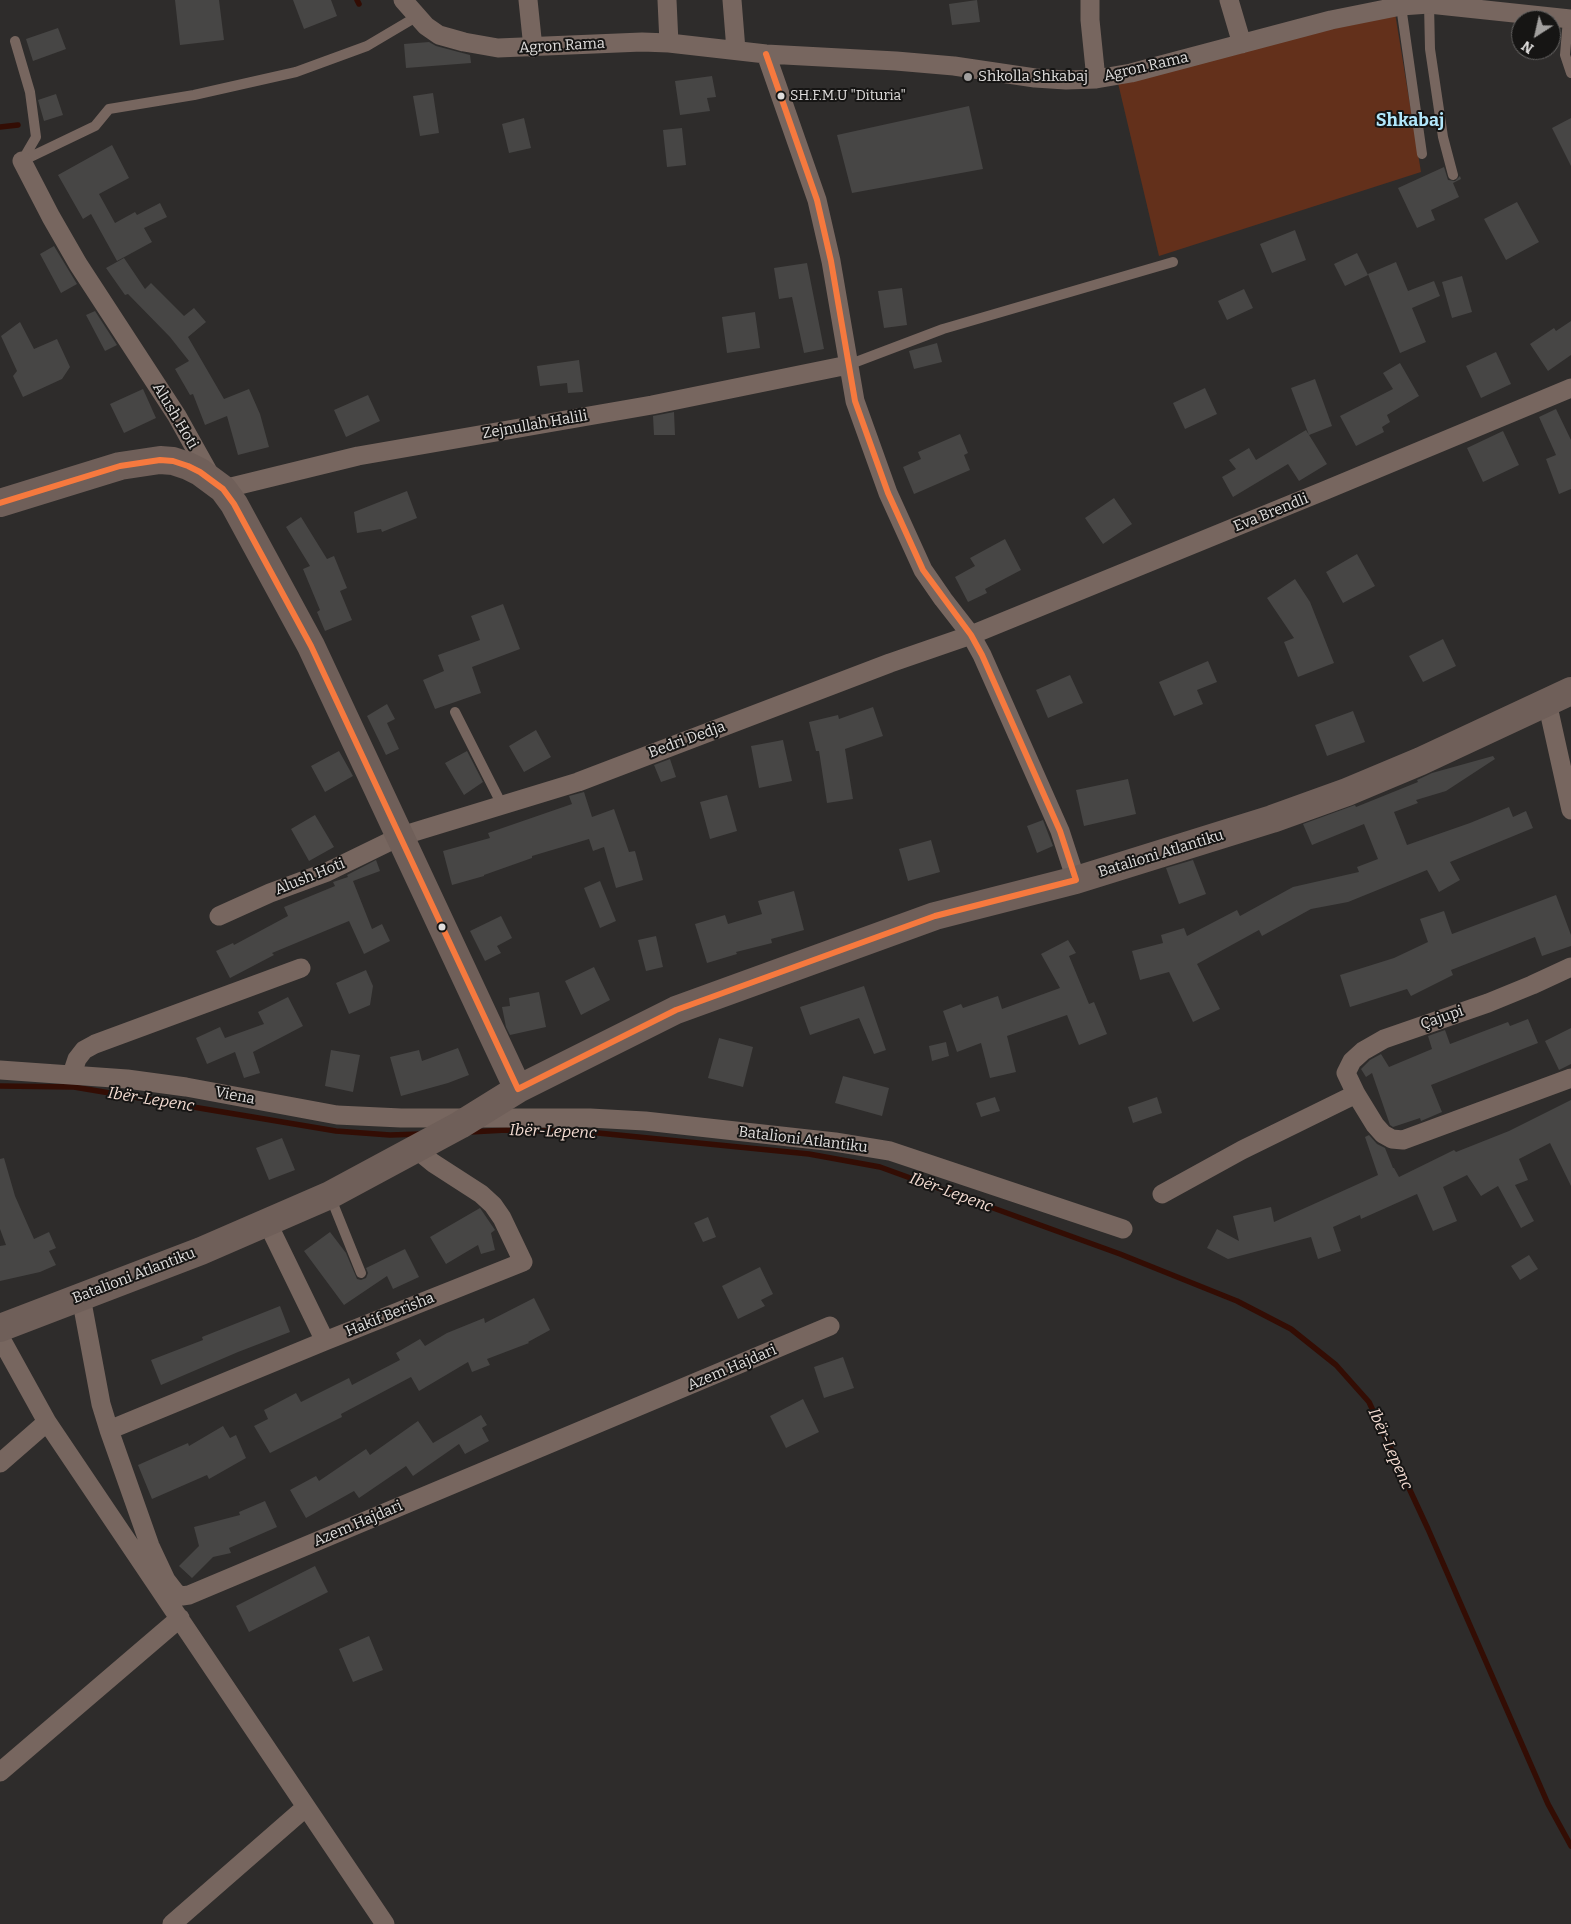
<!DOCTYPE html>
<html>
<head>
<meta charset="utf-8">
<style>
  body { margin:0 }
  #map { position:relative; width:1571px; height:1924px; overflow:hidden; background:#2e2c2b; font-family:Bitter,serif }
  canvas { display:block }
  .north { position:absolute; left:1511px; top:10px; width:50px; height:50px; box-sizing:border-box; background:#161514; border:1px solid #676564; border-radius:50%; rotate:215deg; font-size:14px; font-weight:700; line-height:20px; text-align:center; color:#e0dedd }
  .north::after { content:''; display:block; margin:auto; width:18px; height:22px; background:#a2a09f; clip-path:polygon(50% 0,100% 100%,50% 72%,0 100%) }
</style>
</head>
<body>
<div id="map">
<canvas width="1571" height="1924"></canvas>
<div class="north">N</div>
</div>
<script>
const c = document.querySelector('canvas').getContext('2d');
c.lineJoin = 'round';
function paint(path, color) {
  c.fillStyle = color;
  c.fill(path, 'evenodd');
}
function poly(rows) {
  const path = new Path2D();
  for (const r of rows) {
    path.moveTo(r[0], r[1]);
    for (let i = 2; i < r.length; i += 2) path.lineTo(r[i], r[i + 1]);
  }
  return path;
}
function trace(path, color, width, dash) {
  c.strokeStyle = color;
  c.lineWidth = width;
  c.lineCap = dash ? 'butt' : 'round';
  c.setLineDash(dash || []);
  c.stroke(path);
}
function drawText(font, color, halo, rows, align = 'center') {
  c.font = font + ' Bitter,serif';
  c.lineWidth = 4;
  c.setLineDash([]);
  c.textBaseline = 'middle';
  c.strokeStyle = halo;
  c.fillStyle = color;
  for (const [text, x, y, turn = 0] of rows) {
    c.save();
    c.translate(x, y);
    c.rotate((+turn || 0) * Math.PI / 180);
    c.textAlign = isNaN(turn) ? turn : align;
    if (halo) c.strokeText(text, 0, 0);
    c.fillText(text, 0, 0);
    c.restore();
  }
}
paint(poly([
  [1395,13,1421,172,1159,256,1118,83]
]), '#63301b');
trace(poly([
  [357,0,359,4],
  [0,127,18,125],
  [0,1086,74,1087,336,1131,390,1135,421,1134],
  [470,1132,506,1130,588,1132,809,1154,880,1167,1120,1254,1237,1301,1291,1329,1336,1365,1369,1402,1428,1529,1548,1804,1571,1846]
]), '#330d04', 5.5);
paint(poly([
  [175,0,219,0,224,40,180,45],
  [293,0,331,0,337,16,304,29],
  [977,0,980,22,952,25,949,4],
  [58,28,66,49,33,61,26,39],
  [429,42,436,46,470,55,471,63,406,68,404,44],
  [712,76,716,97,707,98,710,111,680,115,675,81],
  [433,93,439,133,420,136,413,96],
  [56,94,63,115,44,121,38,100],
  [969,106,983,169,852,193,837,135],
  [524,118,531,148,509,153,502,124],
  [1571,118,1571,166,1552,128],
  [682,128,686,165,667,167,663,130],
  [112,145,129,178,99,194,115,223,135,212,137,215,160,203,167,217,144,228,152,242,117,261,91,214,83,219,58,175],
  [1444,167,1448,180,1455,181,1460,176,1461,179,1453,183,1459,197,1431,210,1435,220,1417,228,1398,188],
  [1517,202,1539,242,1506,260,1484,219],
  [1295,230,1306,260,1272,273,1260,244],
  [54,246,77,284,61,293,40,254],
  [1357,253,1368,275,1345,286,1334,264],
  [124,258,145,289,151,283,184,316,194,308,206,322,188,337,224,399,249,389,260,414,269,447,238,455,227,416,205,425,193,394,190,395,175,369,189,361,170,337,128,294,125,295,106,268],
  [1396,262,1408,291,1434,281,1440,296,1412,308,1426,342,1400,353,1368,274],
  [807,263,824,349,804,353,792,297,779,299,774,268],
  [1462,276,1472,312,1452,318,1442,282],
  [902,288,907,325,884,328,878,291],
  [1244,289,1253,308,1227,320,1218,301],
  [95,311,117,345,105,351,86,315],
  [755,312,760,348,727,353,722,317],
  [1571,321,1571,355,1548,371,1530,344,1554,328,1556,331],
  [20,322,34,349,57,339,70,367,62,379,23,397,13,376,17,371,1,336],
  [937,343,942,362,914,369,909,351],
  [1496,352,1511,384,1481,398,1466,366],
  [579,360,583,392,568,393,567,383,540,386,537,366],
  [1400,363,1419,396,1387,415,1390,422,1382,427,1384,432,1356,446,1340,416,1393,389,1383,373],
  [1315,379,1332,426,1309,435,1291,388],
  [1205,388,1217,414,1185,429,1173,403],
  [143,389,156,418,124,433,110,404],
  [368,395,380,421,346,437,334,410],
  [1556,409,1571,440,1571,489,1559,494,1546,459,1556,455,1539,417],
  [674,412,675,435,654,435,653,416],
  [1306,430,1327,464,1299,481,1288,464,1233,497,1222,477,1236,469,1229,460,1249,448,1256,460],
  [1503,431,1519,465,1483,482,1467,448],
  [960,434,968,453,964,455,970,470,914,494,903,467,921,459,918,452],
  [407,491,417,518,382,532,381,529,357,533,354,512],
  [1114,498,1132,524,1103,544,1085,518],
  [301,517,327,559,334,556,347,588,340,591,352,620,325,631,317,612,320,610,303,569,310,566,286,527],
  [1005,539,1021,570,985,589,987,593,968,602,955,577,975,566,970,558],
  [1357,554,1375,586,1343,603,1326,572],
  [1295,579,1310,602,1334,663,1298,677,1284,642,1294,638,1267,598],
  [503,604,520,649,472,667,481,693,435,709,423,680,444,671,438,655,480,640,471,616],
  [1443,639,1456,666,1423,682,1409,656],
  [1208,661,1217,682,1197,690,1203,704,1174,716,1159,682],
  [1070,675,1083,703,1048,718,1036,690],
  [387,704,395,719,387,723,399,749,386,755,367,716],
  [873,707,883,736,845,749,853,799,827,803,819,751,816,751,809,722,838,715,839,719],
  [1353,711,1365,742,1327,756,1315,725],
  [536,730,551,757,524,772,509,746],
  [783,740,792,781,759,788,751,746],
  [339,751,353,776,325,792,311,766],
  [467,751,483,782,464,795,445,763],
  [1493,756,1495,759,1446,791,1416,800,1418,803,1394,812,1407,845,1470,823,1509,807,1513,817,1526,811,1533,828,1450,862,1460,880,1439,892,1427,870,1348,902,1311,909,1262,936,1259,930,1197,964,1220,1009,1193,1022,1169,972,1140,980,1132,951,1163,943,1161,935,1184,928,1187,936,1237,910,1240,916,1293,887,1359,872,1357,867,1378,859,1364,824,1312,845,1303,824,1355,805,1356,807,1418,782,1417,780,1432,773],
  [670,759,676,777,661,782,654,765],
  [1128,779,1136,814,1084,826,1076,790],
  [584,792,592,817,614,809,629,852,635,851,643,880,616,888,604,847,593,851,589,839,532,856,532,858,484,875,484,876,452,885,443,851,490,838,488,833,572,804,569,796],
  [727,795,737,831,710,839,700,802],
  [315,815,334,847,309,861,291,829],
  [1043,820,1053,846,1037,853,1027,826],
  [931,840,940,872,908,881,899,849],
  [376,860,380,871,353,881,372,929,382,924,390,941,364,954,349,921,272,953,274,955,230,978,216,951,233,943,234,945,288,916,284,907,335,886,333,882,348,877,347,875],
  [1193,860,1206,894,1179,904,1166,868],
  [600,881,616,921,600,928,584,888],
  [794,891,804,930,771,939,772,943,736,952,737,954,707,963,695,924,725,915,728,924,762,914,758,901],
  [1556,895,1571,935,1571,946,1542,956,1535,937,1451,970,1453,975,1411,996,1407,989,1350,1007,1340,975,1394,958,1428,942,1420,919,1444,911,1452,934],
  [501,916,512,938,497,946,501,953,485,961,470,931],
  [656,936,663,967,646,971,638,940],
  [1068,940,1076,953,1069,956,1089,1004,1094,1002,1107,1034,1079,1045,1067,1015,1007,1036,1016,1072,990,1078,981,1043,957,1052,943,1011,961,1004,963,1008,998,996,1002,1009,1060,988,1041,954],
  [594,967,610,1000,581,1015,565,981],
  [366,970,373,986,370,1005,349,1014,336,983],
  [864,986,886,1050,874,1054,859,1018,810,1035,800,1007],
  [539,992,546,1027,510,1035,506,1027,502,1007,510,1006,509,998],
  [288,997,303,1026,253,1052,260,1073,244,1078,235,1052,207,1064,196,1038,220,1027,225,1038,264,1024,258,1012],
  [1528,1019,1538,1043,1431,1085,1442,1112,1421,1121,1420,1118,1393,1127,1390,1125,1372,1073,1366,1077,1361,1069,1370,1060,1381,1054,1389,1067,1432,1049,1428,1036,1445,1030,1450,1044,1508,1022,1510,1026],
  [1571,1028,1571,1064,1559,1070,1545,1041],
  [719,1038,753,1047,743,1087,708,1078],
  [946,1042,949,1056,932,1061,929,1046],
  [458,1048,469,1075,448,1083,401,1096,390,1057,419,1050,422,1061],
  [331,1050,360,1055,353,1092,325,1086],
  [843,1076,889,1088,882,1116,835,1103],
  [995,1097,1000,1111,981,1117,976,1103],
  [1157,1097,1162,1113,1133,1123,1128,1107],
  [1571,1100,1571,1186,1550,1143,1519,1159,1528,1180,1515,1185,1534,1221,1521,1228,1498,1186,1481,1196,1467,1175,1443,1187,1457,1221,1433,1231,1417,1194,1361,1219,1360,1215,1333,1227,1341,1251,1318,1259,1311,1237,1228,1259,1207,1248,1217,1229,1239,1241,1233,1216,1271,1207,1274,1222,1378,1175,1365,1137,1369,1135,1377,1144,1385,1148,1393,1168,1394,1168,1399,1177,1454,1150,1456,1152,1509,1131],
  [282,1138,295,1170,269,1180,256,1148],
  [4,1158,15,1196,34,1239,49,1232,56,1248,49,1251,56,1265,40,1272,0,1281,0,1246,6,1245,0,1229,0,1159],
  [480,1208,495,1230,491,1233,495,1250,481,1254,478,1245,446,1264,430,1237],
  [708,1217,716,1237,703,1242,694,1223],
  [330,1232,346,1253,357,1279,361,1280,366,1278,368,1273,366,1268,405,1249,419,1277,393,1289,387,1276,344,1305,304,1251],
  [1529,1255,1538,1269,1520,1280,1511,1266],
  [760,1267,773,1294,761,1300,765,1306,738,1319,722,1286],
  [534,1298,550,1330,528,1342,529,1343,487,1359,490,1365,472,1372,468,1362,419,1391,411,1377,341,1414,342,1417,270,1453,254,1426,268,1419,264,1410,296,1393,301,1402,349,1378,352,1385,400,1360,396,1353,420,1339,425,1346,447,1333,484,1318,485,1323],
  [280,1306,290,1332,238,1352,161,1385,151,1360,203,1340,202,1337],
  [843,1357,854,1388,824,1398,814,1367],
  [803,1399,819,1432,786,1448,770,1416],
  [481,1415,487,1425,482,1428,489,1441,465,1454,459,1444,413,1476,406,1466,359,1498,354,1491,306,1518,290,1490,316,1476,319,1481,366,1449,370,1455,418,1421,433,1443],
  [223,1426,230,1438,236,1435,246,1458,209,1479,207,1475,152,1499,138,1465,188,1443,189,1446],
  [265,1501,277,1527,229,1548,231,1553,213,1557,192,1578,179,1566,199,1546,194,1527,240,1515,239,1512],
  [315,1566,328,1592,249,1632,236,1606],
  [369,1636,383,1670,353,1682,339,1649]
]), '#474645');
trace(poly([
  [1429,4,1430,49,1443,137,1453,175],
  [1401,6,1422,154],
  [1568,19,1565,55,1571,73],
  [15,41,30,92,36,137,22,161,95,126,109,109,194,95,296,72,367,46,416,17],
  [848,365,943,329,1173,262],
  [455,712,502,805],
  [330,1196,361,1273]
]), '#77665f', 10);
trace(poly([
  [403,0,426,26,439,35,464,42,498,48,642,42,669,43,766,54,896,61,954,66,1035,78,1066,80,1096,79,1131,73,1331,20,1401,6,1429,4,1571,19],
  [528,0,533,48],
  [667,0,669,43],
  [732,0,736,50],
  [1090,0,1090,20,1096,79],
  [1229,0,1242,44],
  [766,54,817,200,831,261,855,401,888,493,923,570,943,599,971,635,982,655,1060,831,1076,880],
  [22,161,51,217,78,264,177,416,211,477],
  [223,489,358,456,652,405,848,365],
  [1547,702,1571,810],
  [219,916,270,893,327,872,401,836,578,782,890,663,971,635,1326,490,1571,388],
  [1571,967,1532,985,1488,1003,1384,1039,1363,1051,1352,1061,1346,1073,1356,1094,1375,1125,1383,1134,1392,1139,1403,1140,1571,1078],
  [0,1070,127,1079,186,1087,337,1115,401,1118,590,1118,645,1121,835,1142,890,1151,1123,1229],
  [72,1074,77,1059,84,1050,95,1044,301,968],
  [1162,1194,1242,1150,1356,1094],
  [267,1222,325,1341],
  [81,1297,101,1404,109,1430,150,1546,166,1580,176,1593,182,1596,189,1595,830,1326],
  [0,1337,47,1422,385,1924],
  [109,1430,325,1341,523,1262,502,1218,493,1205,481,1194,433,1163,416,1149],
  [0,1463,47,1422],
  [0,1772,180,1618],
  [172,1924,306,1807]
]), '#77665f', 19);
trace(poly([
  [0,503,120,466,160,460,173,461,188,466,200,472,223,489,234,504,311,646,518,1089],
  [0,1328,201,1251,330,1195,460,1125,518,1089,676,1010,935,916,1076,880,1272,819,1347,792,1421,761,1571,691]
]), '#6f5f59', 28);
trace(poly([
  [766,54,817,200,831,261,855,401,888,493,923,570,971,635,982,655,1060,831,1076,880],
  [0,503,120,466,160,460,173,461,188,466,200,472,223,489,234,504,311,646,518,1089],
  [518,1089,676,1010,935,916,1076,880]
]), '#f6793e', 6);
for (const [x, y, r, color] of [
  [968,77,5,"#a2a09f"],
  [781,96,4.5,"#e0dedd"],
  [442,927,4.5,"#e0dedd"]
]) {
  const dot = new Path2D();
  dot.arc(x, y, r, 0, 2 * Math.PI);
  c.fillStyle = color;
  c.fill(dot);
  trace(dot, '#161514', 2);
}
drawText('14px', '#e0dedd', '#161514', [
  ["SH.F.M.U \"Dituria\"",790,96]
], 'left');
drawText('15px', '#e0dedd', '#161514', [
  ["Agron Rama",562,46,-3],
  ["Agron Rama",1146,67,-13],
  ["Alush Hoti",175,416,59],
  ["Zejnullah Halili",535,425,-10],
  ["Eva Brendli",1271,513,-22],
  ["Bedri Dedja",687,740,-20],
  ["Batalioni Atlantiku",1161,854,-17],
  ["Alush Hoti",310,877,-22],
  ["Çajupi",1442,1018,-19],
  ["Viena",235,1096,11],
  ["Batalioni Atlantiku",803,1140,7],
  ["Batalioni Atlantiku",134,1276,-21],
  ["Hakif Berisha",390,1315,-22],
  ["Azem Hajdari",732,1368,-23],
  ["Azem Hajdari",358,1524,-23]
]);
drawText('15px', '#e0dedd', '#161514', [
  ["Shkolla Shkabaj",978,77]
], 'left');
drawText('italic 16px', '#f5ddd3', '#161514', [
  ["Ibër-Lepenc",151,1100,9],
  ["Ibër-Lepenc",553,1132,2],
  ["Ibër-Lepenc",951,1193,20],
  ["Ibër-Lepenc",1390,1449,66]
]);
drawText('bold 18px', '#b2e7fb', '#161514', [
  ["Shkabaj",1410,121]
]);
</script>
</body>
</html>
